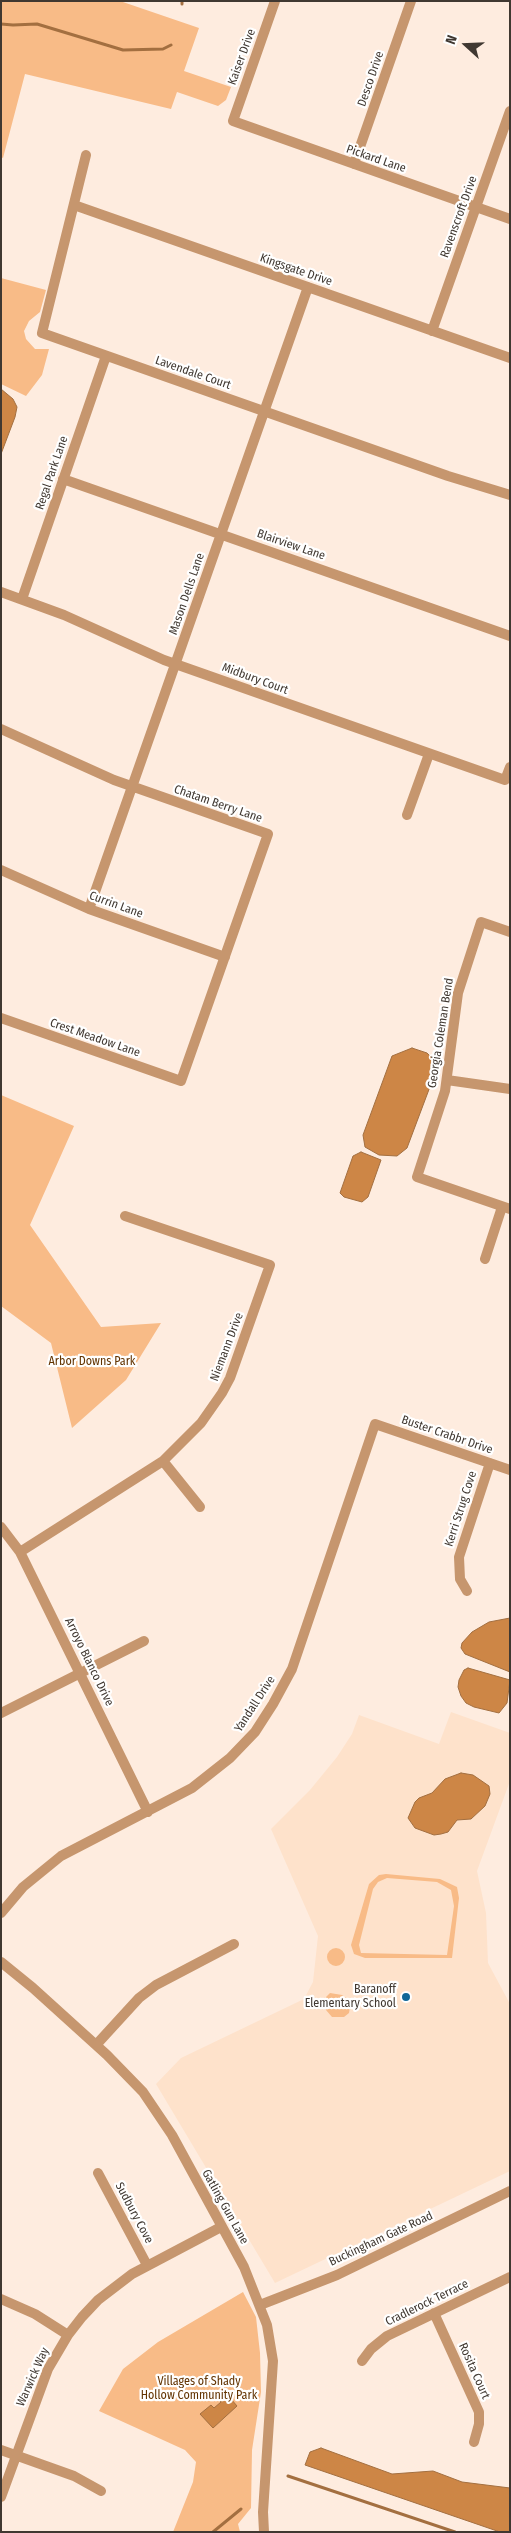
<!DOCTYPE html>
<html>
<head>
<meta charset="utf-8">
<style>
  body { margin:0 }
  #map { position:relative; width:511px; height:2533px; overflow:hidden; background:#feecdf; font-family:"Fira Sans Condensed",sans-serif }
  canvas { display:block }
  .frame { position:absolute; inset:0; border:2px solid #403831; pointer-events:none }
  .north { position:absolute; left:441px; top:20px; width:50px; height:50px; -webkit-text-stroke:4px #fff; paint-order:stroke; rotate:290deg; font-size:14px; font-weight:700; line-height:20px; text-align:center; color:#403831 }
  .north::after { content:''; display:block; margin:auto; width:18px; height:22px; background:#403831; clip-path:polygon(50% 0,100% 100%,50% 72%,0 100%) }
</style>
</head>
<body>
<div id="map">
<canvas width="511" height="2533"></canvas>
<div class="frame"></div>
<div class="north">N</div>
</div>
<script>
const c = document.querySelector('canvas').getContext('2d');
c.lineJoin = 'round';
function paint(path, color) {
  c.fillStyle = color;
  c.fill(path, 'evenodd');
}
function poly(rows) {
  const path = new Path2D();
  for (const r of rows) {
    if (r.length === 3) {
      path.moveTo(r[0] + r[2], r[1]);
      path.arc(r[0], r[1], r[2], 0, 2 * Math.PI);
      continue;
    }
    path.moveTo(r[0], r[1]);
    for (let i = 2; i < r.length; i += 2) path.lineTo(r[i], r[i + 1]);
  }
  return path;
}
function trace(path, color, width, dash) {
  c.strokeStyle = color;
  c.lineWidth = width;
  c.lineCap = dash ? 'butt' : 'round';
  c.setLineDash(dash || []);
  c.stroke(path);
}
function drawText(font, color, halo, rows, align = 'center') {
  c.font = font + ' "Fira Sans Condensed",sans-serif';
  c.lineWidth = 4.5;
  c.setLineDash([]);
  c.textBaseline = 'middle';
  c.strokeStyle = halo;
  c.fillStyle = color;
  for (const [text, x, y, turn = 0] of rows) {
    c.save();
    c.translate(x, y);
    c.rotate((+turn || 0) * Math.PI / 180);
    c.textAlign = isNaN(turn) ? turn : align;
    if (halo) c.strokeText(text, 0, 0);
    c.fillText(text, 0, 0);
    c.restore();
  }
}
paint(poly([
  [451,1712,510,1733,510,1781,477,1871,486,1913,488,1963,510,2004,510,2171,275,2283,156,2084,181,2058,304,1999,313,1982,318,1936,271,1829,310,1790,337,1757,352,1734,359,1715,439,1744]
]), '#fee2cb');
paint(poly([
  [1,1,120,1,199,28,184,71,231,87,226,100,218,106,177,92,171,109,25,74,3,158,1,157],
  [1,278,46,290,40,312,29,321,24,331,26,339,35,349,49,349,42,375,26,396,1,384],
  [1,1095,74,1126,30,1225,101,1327,161,1323,126,1380,72,1428,51,1343,1,1306],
  [386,1874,440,1879,457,1887,459,1898,452,1958,365,1958,354,1954,351,1945,369,1884,379,1875],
  [387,1878,437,1882,451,1890,454,1906,447,1955,361,1953,359,1945,373,1889,378,1882],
  [336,1957,9],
  [330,1993,342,1995,351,2002,349,2013,344,2017,332,2017,326,2010,326,1997],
  [243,2292,256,2317,260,2353,261,2392,252,2450,251,2508,238,2524,240,2532,173,2532,193,2482,196,2462,185,2450,99,2411,123,2369,158,2342]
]), '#f8bb87');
const water = poly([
  [1,389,13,399,17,407,15,417,1,454,1,389],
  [412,1048,427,1053,434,1060,431,1084,407,1148,397,1156,379,1155,365,1147,363,1135,392,1056,412,1048],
  [361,1152,381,1160,368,1197,362,1202,344,1197,340,1193,353,1156,361,1152],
  [510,1618,510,1672,465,1654,461,1648,462,1643,472,1632,489,1622,510,1618],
  [468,1668,510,1680,507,1703,499,1713,474,1707,466,1703,461,1696,458,1687,459,1680,464,1670,468,1668],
  [461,1773,473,1775,489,1786,490,1794,485,1806,471,1819,457,1820,448,1832,441,1834,434,1835,415,1828,408,1818,415,1802,419,1798,432,1793,445,1779,461,1773],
  [225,2392,237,2406,213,2428,200,2414,211,2405,214,2408,221,2402,218,2398,225,2392],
  [321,2448,392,2474,433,2471,462,2482,510,2488,510,2532,500,2532,305,2465,310,2452,321,2448]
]);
paint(water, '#cd8646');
trace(water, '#a36f40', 1);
trace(poly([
  [182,1,182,4],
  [1,24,13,25,37,24,123,50,163,49,171,45],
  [288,2476,455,2532],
  [213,2532,241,2509]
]), '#a36f40', 3);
trace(poly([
  [275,1,233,121,510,219],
  [86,155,42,333,448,476,510,495],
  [354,164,411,1],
  [74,205,510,358],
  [432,331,510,111],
  [63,479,510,636],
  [1,592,64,615,164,660,505,780,510,767],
  [22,599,106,356],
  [1,729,114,780,268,834,181,1081,1,1018],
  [407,815,429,754],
  [1,870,89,909,225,957],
  [89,909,308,287],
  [510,932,481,922,458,993,445,1091,417,1177,510,1209],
  [447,1080,510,1089],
  [485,1259,502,1207],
  [163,1461,200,1507],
  [1,1527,20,1552,148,1812],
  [20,1552,163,1461,201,1423,222,1393,230,1378,270,1265,125,1216],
  [467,1591,460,1579,459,1557,490,1463],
  [1,1713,144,1641],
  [1,1913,23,1887,61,1856,192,1788,230,1758,255,1732,273,1704,292,1669,375,1424,510,1470],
  [1,1962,33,1988,107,2055,143,2092,172,2135,244,2267,267,2325,273,2361,263,2512,264,2532],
  [96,2045,139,1998,156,1985,234,1944],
  [98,2173,147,2265],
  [1,2299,35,2314,68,2335],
  [260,2305,337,2275,510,2191],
  [434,2313,479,2412,479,2424,474,2442],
  [362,2361,371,2349,387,2336,510,2277],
  [1,2450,74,2476,101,2491],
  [1,2497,48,2369,68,2335,82,2317,98,2300,132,2274,221,2227]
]), '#c6966e', 10);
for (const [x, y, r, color] of [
  [406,1997,5,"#116798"]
]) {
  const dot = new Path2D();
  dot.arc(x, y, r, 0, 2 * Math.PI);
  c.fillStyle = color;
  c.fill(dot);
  trace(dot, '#fff', 2);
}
drawText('12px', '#403831', '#fff', [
  ["Kaiser Drive",242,57,-70],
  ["Desco Drive",371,79,-71],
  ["Pickard Lane",376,159,19],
  ["Ravenscroft Drive",459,217,-70],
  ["Kingsgate Drive",296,270,19],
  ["Lavendale Court",193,373,19],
  ["Regal Park Lane",52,473,-71],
  ["Blairview Lane",291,545,19],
  ["Mason Dells Lane",187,594,-71],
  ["Midbury Court",255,679,20],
  ["Chatam Berry Lane",218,804,19],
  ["Currin Lane",116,905,20],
  ["Georgia Coleman Bend",441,1033,-81],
  ["Crest Meadow Lane",95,1038,19],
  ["Niemann Drive",227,1347,-69],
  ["Buster Crabbr Drive",447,1435,19],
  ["Kerri Strug Cove",461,1509,-72],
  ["Arroyo Blanco Drive",89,1662,64],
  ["Yandall Drive",255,1704,-57],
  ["Gatling Gun Lane",225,2207,61],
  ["Sudbury Cove",134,2213,62],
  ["Buckingham Gate Road",381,2239,-25],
  ["Cradlerock Terrace",427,2303,-26],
  ["Rosita Court",474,2371,66],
  ["Warwick Way",33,2377,-66]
]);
drawText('12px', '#623300', '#fff', [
  ["Arbor Downs Park",92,1362],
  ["Villages of Shady",199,2382],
  ["Hollow Community Park",199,2396]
]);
drawText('12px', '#403831', '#fff', [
  ["Baranoff",396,1990],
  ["Elementary School",396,2004]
], 'right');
</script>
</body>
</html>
